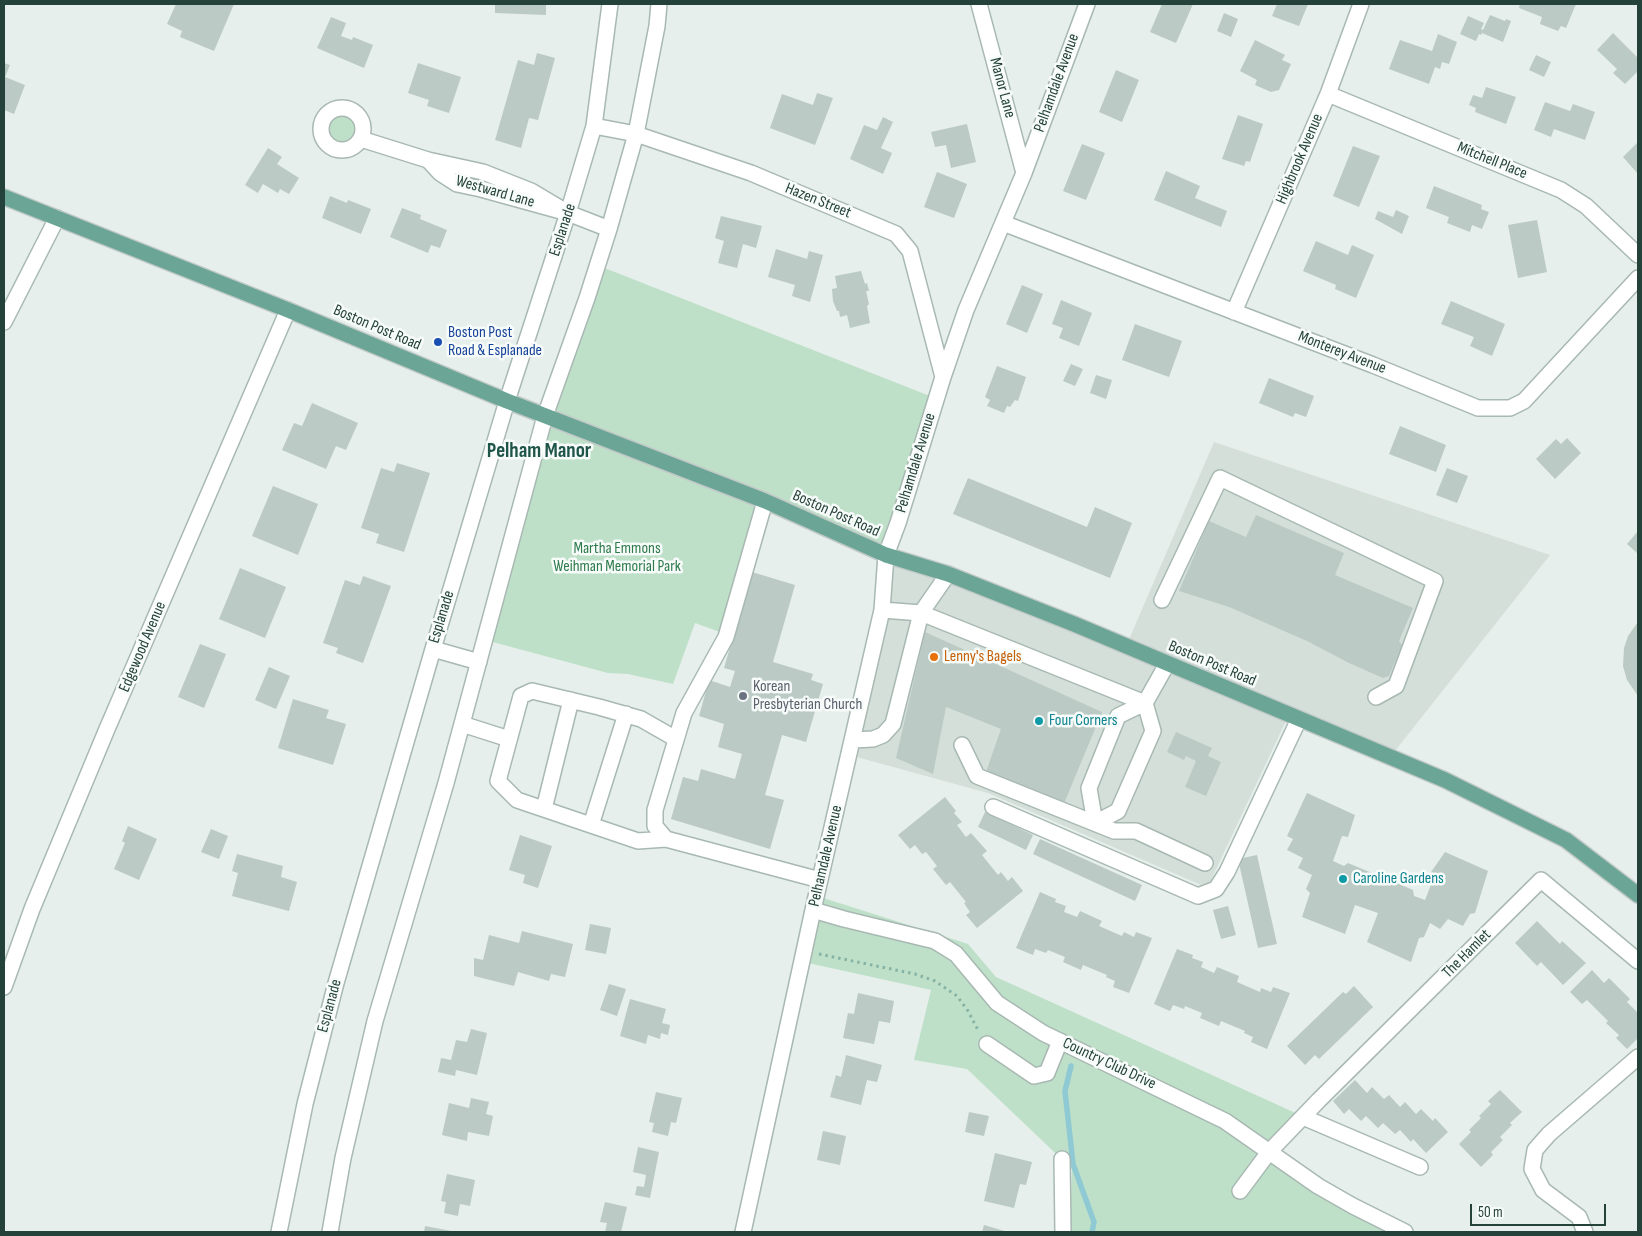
<!DOCTYPE html>
<html>
<head>
<meta charset="utf-8">
<style>
  body { margin:0 }
  #map { position:relative; width:1642px; height:1236px; overflow:hidden; background:#e6efeb; font-family:"Sofia Sans Condensed",sans-serif }
  canvas { display:block }
  .frame { position:absolute; inset:0; border:5px solid #24423a; pointer-events:none }
  .scale { position:absolute; left:1470px; top:1204px; width:136px; height:22px; box-sizing:border-box; border:2px solid #24423a; border-top:0; padding-left:6px; font-size:15px; line-height:18px; white-space:nowrap; color:#24423a; -webkit-text-stroke:4px #f7fbf9; paint-order:stroke }
</style>
</head>
<body>
<div id="map">
<canvas width="1642" height="1236"></canvas>
<div class="frame"></div>
<div class="scale">50 m</div>
</div>
<script>
const c = document.querySelector('canvas').getContext('2d');
c.lineJoin = 'round';
function paint(path, color) {
  c.fillStyle = color;
  c.fill(path, 'evenodd');
}
function poly(rows) {
  const path = new Path2D();
  for (const r of rows) {
    if (r.length === 3) {
      path.moveTo(r[0] + r[2], r[1]);
      path.arc(r[0], r[1], r[2], 0, 2 * Math.PI);
      continue;
    }
    path.moveTo(r[0], r[1]);
    for (let i = 2; i < r.length; i += 2) path.lineTo(r[i], r[i + 1]);
  }
  return path;
}
function trace(path, color, width, dash) {
  c.strokeStyle = color;
  c.lineWidth = width;
  c.lineCap = dash ? 'butt' : 'round';
  c.setLineDash(dash || []);
  c.stroke(path);
}
function drawText(font, color, halo, rows, align = 'center') {
  c.font = font + ' "Sofia Sans Condensed",sans-serif';
  c.lineWidth = 5;
  c.setLineDash([]);
  c.textBaseline = 'middle';
  c.strokeStyle = halo;
  c.fillStyle = color;
  for (const [text, x, y, turn = 0] of rows) {
    c.save();
    c.translate(x, y);
    c.rotate((+turn || 0) * Math.PI / 180);
    c.textAlign = isNaN(turn) ? turn : align;
    if (halo) c.strokeText(text, 0, 0);
    c.fillText(text, 0, 0);
    c.restore();
  }
}
paint(poly([
  [1214,442,1550,555,1387,761,1286,721,1210,882,1201,885,988,793,853,756,886,555,1124,651]
]), '#d4dfda');
paint(poly([
  [342,129,16],
  [602,267,930,396,886,555,758,506,720,632,695,623,673,684,628,674,608,673,489,641,548,422],
  [814,895,968,944,996,977,1300,1115,1265,1157,1397,1232,1070,1232,1072,1169,967,1069,914,1060,931,990,799,961]
]), '#bfe0c8');
trace(poly([
  [1071,1066,1065,1091,1073,1164,1094,1222,1092,1232]
]), '#8ec9d4', 5.5);
paint(poly([
  [176,4,234,4,214,51,180,37,182,31,167,24],
  [495,4,546,4,546,15,495,13],
  [1162,4,1193,4,1176,43,1150,32],
  [1277,4,1308,4,1299,26,1272,16],
  [1520,4,1576,4,1566,28,1561,26,1558,31,1540,24,1542,17,1519,8],
  [1224,13,1238,19,1231,37,1217,31],
  [1490,15,1505,21,1506,19,1511,21,1503,42,1482,33,1481,35,1479,34,1476,41,1460,34,1468,16,1484,23,1481,29,1483,30],
  [331,17,346,23,341,36,352,40,353,37,373,45,364,68,317,48],
  [1613,33,1638,58,1638,71,1625,84,1613,73,1617,69,1597,50],
  [1438,34,1457,42,1449,64,1442,62,1440,69,1435,67,1429,84,1389,69,1400,40,1432,51],
  [1255,40,1285,55,1282,60,1291,64,1279,90,1271,92,1255,85,1257,80,1240,71],
  [537,53,555,58,538,120,529,118,521,148,495,140,518,60,534,65],
  [1536,55,1551,62,1544,77,1529,70],
  [4,63,10,65,5,77,25,85,14,114,4,110],
  [418,63,461,77,449,113,427,106,429,100,408,93],
  [1116,70,1139,80,1122,122,1099,112],
  [1486,87,1516,97,1506,124,1475,112,1476,108,1469,105,1473,95,1482,98],
  [817,93,833,98,815,145,770,128,782,94,813,105],
  [1545,102,1570,111,1573,104,1595,112,1585,140,1554,129,1551,137,1534,130],
  [1238,115,1263,124,1250,162,1246,161,1244,166,1222,159],
  [883,117,893,122,881,148,892,153,883,174,850,159,864,125,877,130],
  [967,124,976,162,951,168,946,145,935,147,931,132],
  [1638,142,1638,174,1623,157],
  [1082,144,1105,153,1086,200,1063,191],
  [1353,146,1380,156,1359,207,1333,196],
  [268,148,282,157,277,164,299,178,289,194,280,189,278,193,263,184,258,193,245,185],
  [1166,171,1200,186,1195,198,1227,211,1221,227,1154,200],
  [937,172,967,184,954,218,924,207],
  [1434,186,1482,205,1481,209,1489,212,1482,229,1472,225,1470,232,1447,223,1449,217,1426,208],
  [330,196,347,203,348,200,371,209,361,234,322,218],
  [402,208,421,215,420,219,447,230,440,248,431,245,428,253,390,237],
  [1396,210,1409,216,1402,234,1375,219,1378,211,1393,217],
  [721,216,762,226,756,248,743,244,737,268,718,263,724,241,715,238],
  [1537,220,1547,272,1518,278,1508,225],
  [1316,241,1348,255,1352,245,1374,255,1356,298,1335,289,1336,285,1303,271],
  [776,249,807,259,809,251,823,255,810,302,792,296,795,285,768,277],
  [861,271,865,284,867,283,869,291,866,291,869,304,867,306,870,323,850,328,847,315,840,317,839,311,837,311,833,301,832,289,837,288,835,276],
  [1022,285,1043,294,1027,333,1006,324],
  [1061,300,1092,313,1079,346,1059,338,1063,328,1052,324],
  [1451,301,1505,324,1492,356,1470,346,1474,337,1441,324],
  [1135,324,1182,341,1169,377,1122,360],
  [1071,364,1083,369,1075,386,1063,381],
  [997,366,1026,377,1018,401,1015,400,1010,407,1007,406,1004,413,987,406,990,400,985,397],
  [1096,375,1112,380,1106,399,1090,393],
  [1269,378,1314,396,1306,417,1295,413,1293,417,1259,403],
  [312,403,358,423,346,450,336,446,326,469,282,450,294,423,302,426],
  [1400,426,1446,445,1436,472,1389,454],
  [1567,438,1581,453,1555,479,1536,459,1556,439,1561,444],
  [397,463,430,473,404,552,376,543,379,534,361,528,381,468,394,472],
  [1447,468,1468,476,1457,503,1436,495],
  [968,478,1087,527,1095,507,1132,523,1110,578,953,514],
  [273,486,318,504,298,555,252,536],
  [1256,515,1344,553,1335,575,1413,608,1399,641,1402,645,1389,676,1383,678,1349,663,1307,641,1229,607,1179,591,1209,521,1246,537],
  [1638,531,1638,554,1627,544],
  [240,568,286,587,265,638,219,619],
  [752,572,795,585,773,662,813,674,811,680,823,684,806,742,782,735,765,795,784,800,770,849,671,819,683,777,698,781,701,769,735,779,742,754,718,747,724,724,699,716,709,680,730,687,735,671,724,668],
  [363,576,391,586,363,663,336,653,338,648,323,643,345,580,360,585],
  [1638,622,1638,696,1627,680,1623,666,1624,648,1628,636],
  [925,632,1102,712,1063,806,986,772,1001,729,946,707,933,774,896,758],
  [200,644,226,654,204,708,178,697],
  [269,667,290,676,276,709,255,700],
  [293,699,329,710,326,718,346,724,333,765,278,748],
  [1176,732,1212,748,1208,756,1221,762,1206,796,1185,787,1196,761,1186,756,1184,760,1167,752],
  [1307,793,1355,815,1348,837,1342,836,1333,861,1344,866,1348,863,1372,873,1370,877,1389,884,1392,881,1413,890,1414,896,1425,900,1435,875,1431,872,1445,852,1488,871,1475,913,1470,914,1463,926,1448,919,1440,929,1430,923,1424,937,1419,938,1411,962,1367,942,1378,913,1355,905,1345,934,1302,917,1310,893,1306,889,1312,875,1298,868,1303,858,1287,850,1293,839,1287,836],
  [945,797,956,811,954,813,962,822,957,825,966,837,971,833,987,851,982,855,998,875,1001,872,1008,881,1012,877,1023,891,977,928,966,915,970,912,964,903,966,902,950,882,946,885,933,869,937,866,926,852,922,854,915,845,910,849,898,835],
  [985,812,1033,835,1026,850,978,827],
  [128,826,157,839,139,880,114,869,125,843,122,841],
  [211,829,228,836,219,859,201,852],
  [520,835,552,846,538,888,523,883,525,875,509,870],
  [1040,839,1142,885,1135,901,1033,854],
  [237,854,283,866,281,877,297,882,289,911,232,896,238,873,232,871],
  [1257,855,1277,944,1258,948,1238,859],
  [1040,892,1056,899,1055,902,1066,906,1064,912,1077,917,1080,911,1102,921,1099,926,1122,936,1124,932,1134,937,1136,932,1152,938,1129,993,1113,987,1115,981,1106,977,1107,975,1083,965,1081,970,1063,962,1065,957,1048,950,1046,953,1035,949,1033,955,1016,948],
  [1228,906,1236,935,1221,939,1213,910],
  [1537,921,1560,944,1562,941,1586,963,1563,985,1541,962,1537,966,1515,943],
  [590,924,611,928,606,954,585,950],
  [522,931,573,944,565,977,551,974,549,981,518,972,514,986,474,976,474,958,483,960,489,935,519,943],
  [1177,949,1193,955,1192,958,1203,962,1201,967,1214,973,1217,967,1239,976,1237,982,1260,992,1261,988,1271,992,1273,987,1290,993,1267,1049,1251,1042,1253,1037,1244,1033,1245,1031,1221,1021,1219,1026,1200,1018,1202,1013,1185,1006,1184,1009,1173,1005,1170,1011,1154,1004],
  [1592,970,1604,983,1609,978,1630,999,1627,1002,1638,1013,1638,1038,1627,1049,1616,1038,1619,1035,1606,1023,1608,1021,1587,1000,1582,1004,1570,992],
  [609,984,626,989,617,1016,600,1010],
  [1354,986,1373,1007,1319,1059,1315,1055,1305,1065,1287,1046,1343,992,1346,994],
  [858,993,894,1001,890,1023,879,1021,874,1044,843,1038,848,1013,854,1014],
  [630,999,666,1009,662,1023,670,1025,668,1035,661,1033,660,1039,648,1035,646,1044,620,1036],
  [471,1029,487,1033,477,1075,456,1070,455,1076,438,1072,441,1058,451,1060,456,1040,467,1042],
  [846,1055,882,1065,877,1082,867,1080,861,1105,830,1097,836,1075,841,1077],
  [1355,1080,1367,1093,1372,1087,1384,1099,1389,1095,1400,1107,1405,1102,1416,1114,1421,1109,1433,1121,1435,1118,1448,1132,1426,1153,1413,1139,1411,1142,1400,1130,1395,1134,1383,1123,1378,1128,1366,1116,1361,1121,1349,1109,1344,1114,1333,1101],
  [1500,1090,1522,1112,1510,1123,1512,1125,1500,1137,1503,1140,1491,1152,1493,1155,1481,1167,1459,1144,1471,1132,1469,1130,1481,1118,1479,1116,1491,1104,1488,1101],
  [656,1092,682,1098,676,1123,671,1122,668,1136,652,1132,654,1123,649,1122],
  [471,1098,489,1102,486,1114,493,1116,489,1136,468,1132,467,1141,442,1135,449,1103,469,1108],
  [969,1112,989,1116,984,1136,965,1132],
  [823,1131,846,1136,840,1165,817,1160],
  [638,1147,659,1152,650,1198,635,1195,637,1186,644,1187,646,1175,633,1172],
  [995,1153,1032,1162,1026,1185,1020,1184,1014,1208,984,1201],
  [447,1174,475,1180,470,1206,460,1204,458,1216,444,1213,446,1202,441,1201],
  [605,1202,627,1207,621,1232,605,1232,607,1223,600,1222],
  [984,1225,1008,1232,982,1232],
  [425,1226,451,1231,451,1232,424,1232]
]), '#bbcac4');
const minor = poly([
  [979,4,1024,173],
  [1328,94,1561,190,1586,206,1638,255],
  [342,129,21],
  [594,126,636,134,751,173,896,234,910,251,943,377],
  [361,139,428,160],
  [568,213,481,189,457,184,440,173,428,160,483,172,531,191,568,213,609,229],
  [1003,223,1373,365,1478,408,1510,408,1524,401,1638,278],
  [1234,312,1328,94,1361,4],
  [4,322,57,218],
  [765,501,726,637,684,713,655,810,655,826,666,839,820,880],
  [1162,600,1220,478,1435,581,1396,686,1376,697],
  [882,610,921,613,948,574],
  [433,649,479,662],
  [1145,703,1153,731,1118,811,1095,823,1089,788,1118,716,1145,703,1167,664],
  [462,724,509,739],
  [853,740,873,739,883,735,893,724,921,613,1145,703],
  [962,745,977,776,1114,831,1136,831,1205,863],
  [993,807,1198,896,1216,889,1227,872,1299,719],
  [544,809,571,700],
  [591,825,626,714],
  [666,839,638,841,517,800,498,781,521,696,532,691,599,707,641,719,676,739],
  [813,910,844,919,935,941,956,954,997,1003,1043,1033,1225,1121,1318,1186,1353,1206,1405,1232],
  [4,987,32,909,107,729,288,310],
  [987,1044,1034,1076,1047,1073,1060,1041],
  [1303,1117,1420,1167],
  [1062,1159,1063,1232],
  [1240,1191,1269,1152,1319,1100,1541,880,1638,961],
  [279,1232,305,1104,336,983,433,649,507,401,568,213,594,126,610,4],
  [330,1232,343,1158,375,1021,446,783,545,416,587,298,609,229,636,134,657,26,659,4],
  [743,1232,813,910,882,610,886,555,898,523,943,377,966,310,1024,173,1087,4],
  [1585,1232,1579,1217,1543,1190,1532,1169,1535,1150,1549,1134,1638,1057]
]);
const major = poly([
  [4,197,288,310,507,401,765,501,886,555,948,574,1074,624,1445,780,1566,840,1638,895]
]);
trace(minor, '#a8b8b2', 18);
trace(major, '#c2cac8', 18);
trace(poly([
  [819,954,915,974,935,981,957,996,968,1011,978,1030]
]), '#86b3a5', 3, [2.5, 4]);
trace(minor, '#fff', 15);
trace(major, '#6aa596', 15);
for (const [x, y, r, color] of [
  [438,342,5,"#1a4fb4"],
  [934,657,5,"#e8710a"],
  [743,696,5,"#6b7280"],
  [1039,721,5,"#0f9aa8"],
  [1343,879,5,"#0f9aa8"]
]) {
  const dot = new Path2D();
  dot.arc(x, y, r, 0, 2 * Math.PI);
  c.fillStyle = color;
  c.fill(dot);
  trace(dot, '#f7fbf9', 2);
}
drawText('16px', '#24423a', '#f7fbf9', [
  ["Pelhamdale Avenue",1057,83,-70],
  ["Manor Lane",1002,88,75],
  ["Highbrook Avenue",1300,159,-67],
  ["Mitchell Place",1492,161,22],
  ["Westward Lane",495,192,16],
  ["Hazen Street",818,201,22],
  ["Esplanade",563,230,-72],
  ["Boston Post Road",377,328,23],
  ["Monterey Avenue",1342,353,21],
  ["Pelhamdale Avenue",916,463,-73],
  ["Boston Post Road",836,514,24],
  ["Esplanade",442,617,-73],
  ["Edgewood Avenue",143,647,-67],
  ["Boston Post Road",1212,664,23],
  ["Pelhamdale Avenue",826,856,-77],
  ["The Hamlet",1467,954,-45],
  ["Esplanade",330,1006,-75],
  ["Country Club Drive",1109,1064,25]
]);
drawText('16px', '#164399', '#f7fbf9', [
  ["Boston Post",448,333],
  ["Road & Esplanade",448,351]
], 'left');
drawText('16px', '#2d7a4b', '#f7fbf9', [
  ["Martha Emmons",617,549],
  ["Weihman Memorial Park",617,567]
]);
drawText('16px', '#c56008', '#f7fbf9', [
  ["Lenny's Bagels",944,657]
], 'left');
drawText('16px', '#5b616d', '#f7fbf9', [
  ["Korean",753,687],
  ["Presbyterian Church",753,705]
], 'left');
drawText('16px', '#0d838f', '#f7fbf9', [
  ["Four Corners",1049,721],
  ["Caroline Gardens",1353,879]
], 'left');
drawText('bold 21px', '#1f5548', '#f7fbf9', [
  ["Pelham Manor",539,452]
]);
</script>
</body>
</html>
